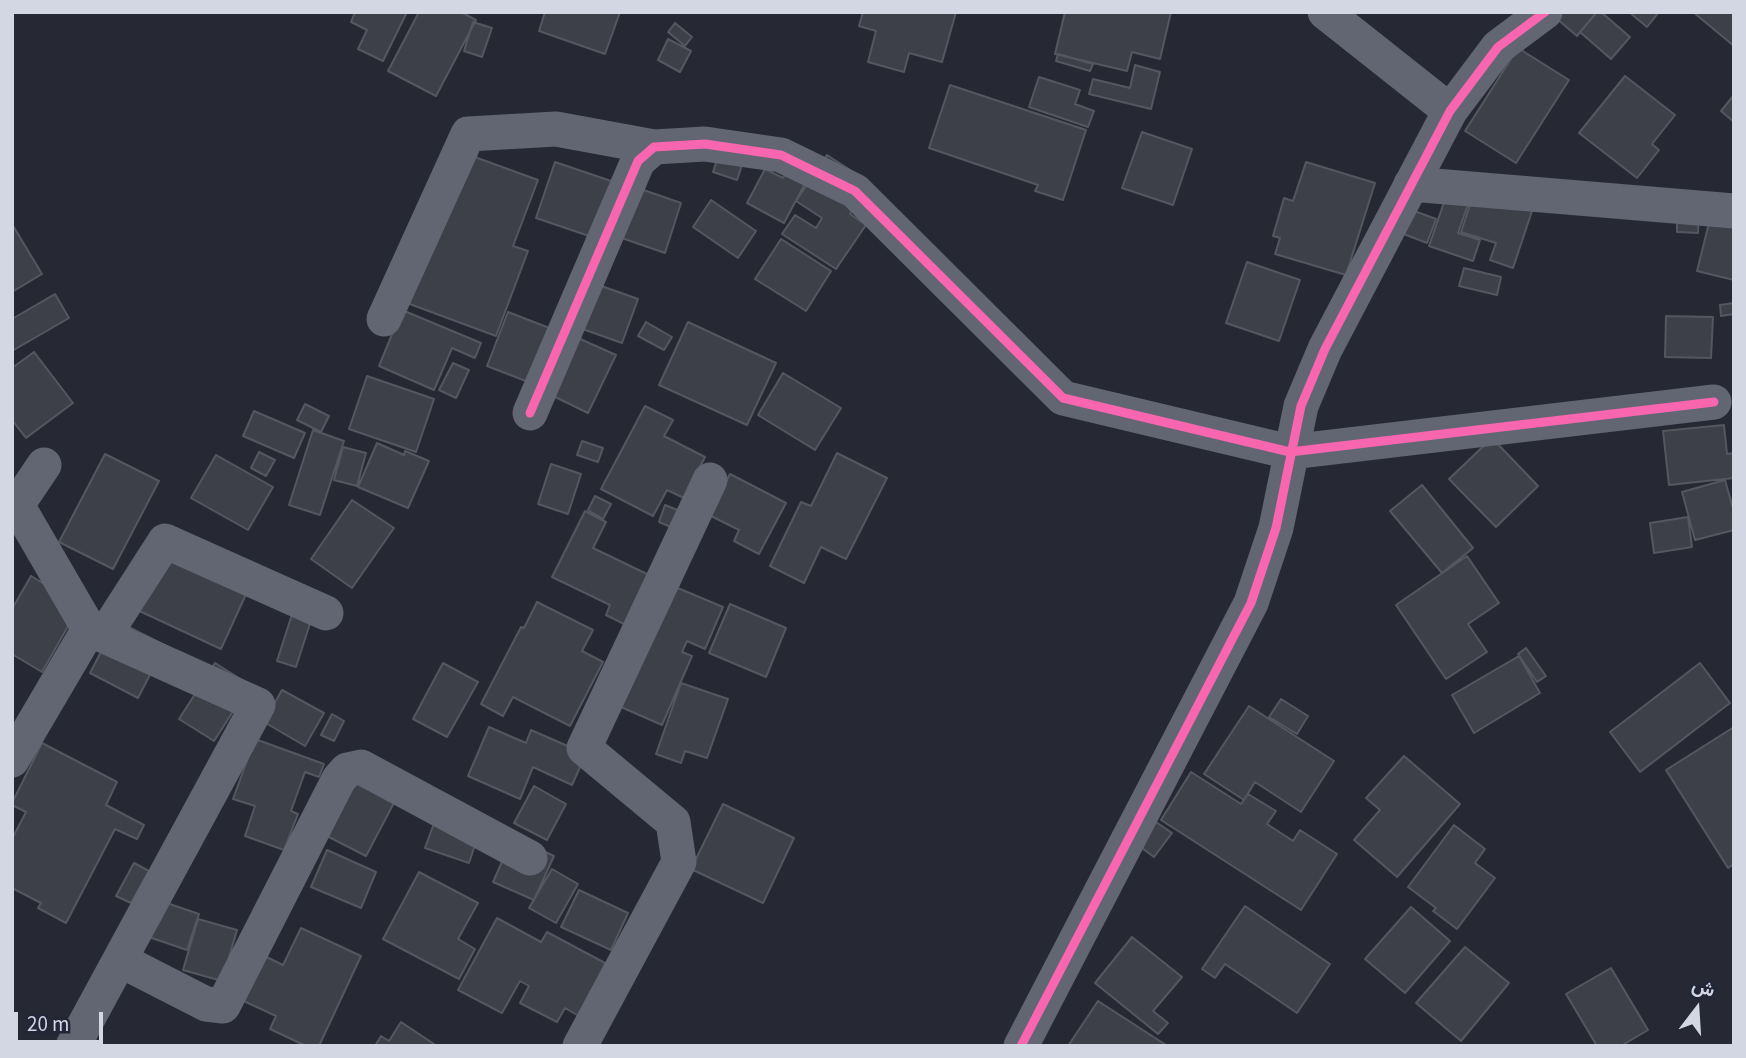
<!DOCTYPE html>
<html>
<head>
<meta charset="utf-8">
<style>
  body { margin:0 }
  #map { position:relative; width:1746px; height:1058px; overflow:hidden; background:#262933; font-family:"Source Sans 3",Vazirmatn,sans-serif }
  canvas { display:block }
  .frame { position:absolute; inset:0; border:14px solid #d3d7e3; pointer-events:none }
  .north { position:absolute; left:1662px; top:974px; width:70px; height:70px; -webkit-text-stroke:5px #212638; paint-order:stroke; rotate:17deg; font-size:19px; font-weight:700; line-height:28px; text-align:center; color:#d3d7e3 }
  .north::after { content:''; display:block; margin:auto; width:24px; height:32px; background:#d3d7e3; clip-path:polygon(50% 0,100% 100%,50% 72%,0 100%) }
  .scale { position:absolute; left:14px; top:1012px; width:89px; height:32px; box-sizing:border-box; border:4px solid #d3d7e3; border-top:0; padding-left:9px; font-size:21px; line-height:24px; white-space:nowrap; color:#d3d7e3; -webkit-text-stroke:5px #212638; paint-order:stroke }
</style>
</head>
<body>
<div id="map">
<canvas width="1746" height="1058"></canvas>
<div class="frame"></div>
<div class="north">ش</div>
<div class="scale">20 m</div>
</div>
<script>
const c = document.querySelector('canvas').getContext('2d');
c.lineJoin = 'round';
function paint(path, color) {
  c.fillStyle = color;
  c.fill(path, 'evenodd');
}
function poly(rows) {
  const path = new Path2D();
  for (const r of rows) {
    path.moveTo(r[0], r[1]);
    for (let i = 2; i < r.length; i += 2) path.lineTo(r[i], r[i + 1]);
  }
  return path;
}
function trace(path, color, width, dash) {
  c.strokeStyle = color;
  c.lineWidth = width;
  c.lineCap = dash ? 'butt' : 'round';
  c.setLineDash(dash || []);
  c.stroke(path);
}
const building = poly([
  [355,12,407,12,383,61,358,49,367,30,351,22,355,12],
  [419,12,461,12,476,20,436,96,388,71,419,12],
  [545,12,620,12,605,54,539,31,545,12],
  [863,12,956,12,942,62,909,53,904,72,868,62,876,31,859,26,863,12],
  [1065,12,1171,12,1160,59,1132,52,1127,71,1055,54,1065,12],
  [1563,12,1597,12,1577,36,1557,19,1563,12],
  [1597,12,1601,12,1630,37,1611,59,1580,32,1597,12],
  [1629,12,1659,12,1647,27,1629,12],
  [1693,12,1734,12,1734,46,1693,12],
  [473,22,492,28,482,57,464,51,473,22],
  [675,23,692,37,685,46,668,32,675,23],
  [668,39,691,51,680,72,658,60,668,39],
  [1518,48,1569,80,1516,163,1465,131,1518,48],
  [1058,54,1093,64,1090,71,1056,61,1058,54],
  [1135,65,1160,72,1151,109,1089,94,1093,79,1130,88,1135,65],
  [1625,76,1675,115,1652,144,1659,150,1637,178,1579,133,1625,76],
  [1039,77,1080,90,1075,104,1094,111,1088,127,1029,107,1039,77],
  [950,85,1086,130,1063,200,1035,191,1038,185,929,148,950,85],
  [1734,95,1734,122,1721,111,1734,95],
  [1142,132,1192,149,1173,205,1122,188,1142,132],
  [723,142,747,150,737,180,713,172,723,142],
  [461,152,538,180,513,246,528,251,496,336,407,303,461,152],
  [827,155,870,183,850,214,866,225,836,269,782,234,795,215,816,228,822,218,796,201,827,155],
  [555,162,617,183,598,239,536,218,555,162],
  [1306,162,1375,183,1346,275,1275,254,1280,238,1273,236,1284,198,1293,201,1306,162],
  [790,165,809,176,784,223,747,203,765,169,783,178,790,165],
  [1451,182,1473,190,1458,233,1480,240,1473,261,1429,246,1451,182],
  [632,186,681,203,665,253,616,236,632,186],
  [1474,193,1537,196,1513,268,1490,260,1496,243,1461,232,1474,193],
  [711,200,756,231,738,258,693,227,711,200],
  [1409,209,1436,219,1427,243,1401,233,1409,209],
  [1712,211,1734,217,1734,280,1697,271,1712,211],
  [1677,212,1699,212,1698,233,1677,232,1677,212],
  [12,224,42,274,12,292,12,224],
  [781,239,831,271,806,311,755,279,781,239],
  [1247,262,1300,280,1279,341,1226,323,1247,262],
  [1464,268,1501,277,1497,295,1459,286,1464,268],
  [593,283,638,299,622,343,577,327,593,283],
  [55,294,69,318,12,351,12,319,55,294],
  [1734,303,1734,314,1721,316,1720,305,1734,303],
  [402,310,481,343,475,358,452,348,434,390,379,366,402,310],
  [508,312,552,329,531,383,487,366,508,312],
  [1666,316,1713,317,1711,358,1665,357,1666,316],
  [646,322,672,337,664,350,638,336,646,322],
  [688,322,776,363,747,425,659,385,688,322],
  [578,338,616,355,588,413,551,395,578,338],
  [34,352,73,403,26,438,12,420,12,368,34,352],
  [453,363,469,370,456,398,439,390,453,363],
  [783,373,841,408,815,450,758,415,783,373],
  [367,376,434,399,416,452,349,429,367,376],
  [305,404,329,416,321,432,297,420,305,404],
  [645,406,673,420,664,436,705,457,684,498,667,490,653,516,601,489,645,406],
  [254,411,305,433,294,458,243,436,254,411],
  [1724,425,1727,454,1734,453,1734,478,1669,485,1663,431,1724,425],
  [313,430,344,441,320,515,289,505,313,430],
  [1492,438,1538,486,1496,527,1449,479,1492,438],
  [582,441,603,448,598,462,577,455,582,441],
  [377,443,404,455,405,451,429,461,408,508,358,487,377,443],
  [343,447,366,453,357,486,334,480,343,447],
  [259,452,275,460,266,476,251,468,259,452],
  [837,453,887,478,846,559,821,547,804,583,770,566,801,502,811,506,837,453],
  [105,454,159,481,113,569,59,542,105,454],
  [216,455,273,487,248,530,191,498,216,455],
  [551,464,581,474,568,514,538,504,551,464],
  [730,474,786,503,759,554,734,541,739,530,709,515,730,474],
  [1725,480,1734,512,1734,530,1695,540,1682,492,1725,480],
  [1422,485,1473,548,1442,573,1390,511,1422,485],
  [595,496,611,504,603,519,588,510,595,496],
  [352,500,394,528,352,588,311,559,352,500],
  [665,505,680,511,673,528,659,522,665,505],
  [585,511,606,522,593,548,649,575,626,625,606,615,610,605,552,577,585,511],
  [1688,517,1692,547,1654,553,1650,523,1688,517],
  [171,551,247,592,221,649,133,608,171,551],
  [1467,556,1499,603,1468,624,1487,652,1446,679,1396,605,1467,556],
  [31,576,61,594,75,614,42,672,12,654,12,609,31,576],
  [673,586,723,607,705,649,687,641,682,652,692,656,662,725,621,707,673,586],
  [296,602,315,608,296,667,277,661,296,602],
  [537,602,593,630,582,651,603,662,570,726,513,697,503,716,481,704,521,627,524,628,537,602],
  [730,604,786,628,766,677,709,653,730,604],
  [117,621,172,649,156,663,138,698,90,673,117,621],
  [1526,648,1546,676,1537,682,1518,654,1526,648],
  [1519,656,1540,693,1474,733,1452,695,1519,656],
  [215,663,250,685,214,741,179,719,215,663],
  [443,663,478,682,447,737,413,719,443,663],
  [1700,663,1730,703,1640,772,1610,732,1700,663],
  [681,683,728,699,707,758,685,751,681,763,656,754,681,683],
  [282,690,324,713,305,746,264,722,282,690],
  [1281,699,1308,716,1297,734,1269,717,1281,699],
  [1249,706,1334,761,1301,812,1255,782,1244,800,1204,774,1249,706],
  [332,714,344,721,334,741,321,735,332,714],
  [489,727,526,743,531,730,586,754,572,785,533,767,520,799,468,776,489,727],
  [1734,727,1734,864,1728,868,1666,770,1734,727],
  [255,739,324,764,319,777,305,772,291,811,298,814,284,850,245,836,255,806,233,799,255,739],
  [42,743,117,782,106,805,144,825,137,839,115,829,66,923,38,908,41,903,12,888,12,839,26,812,12,805,12,803,42,743],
  [362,754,407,778,366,856,321,833,362,754],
  [1404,756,1460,804,1397,877,1354,840,1380,810,1366,798,1404,756],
  [1191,772,1241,804,1248,794,1276,811,1267,824,1293,841,1300,830,1337,854,1301,910,1161,820,1191,772],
  [534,786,566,804,547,840,514,823,534,786],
  [442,801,485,815,469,863,425,848,442,801],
  [723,804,794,838,763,903,691,869,723,804],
  [1156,822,1172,833,1154,857,1139,846,1156,822],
  [1454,825,1485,849,1475,863,1495,878,1457,929,1433,911,1436,908,1408,887,1454,825],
  [513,837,554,856,534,900,493,882,513,837],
  [327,850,376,872,361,908,311,887,327,850],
  [134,863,149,871,131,903,116,896,134,863],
  [552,869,578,884,556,923,529,908,552,869],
  [419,872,478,903,458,939,475,949,459,979,383,939,419,872],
  [579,890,628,913,611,950,561,927,579,890],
  [155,899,199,914,187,950,143,935,155,899],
  [1245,906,1330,964,1297,1013,1225,964,1215,978,1202,969,1245,906],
  [1411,907,1450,941,1405,993,1365,959,1411,907],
  [497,918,541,942,547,932,605,963,584,1019,565,1008,557,1022,520,1003,529,986,520,981,502,1013,458,990,497,918],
  [198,919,237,930,222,981,183,970,198,919],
  [301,928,361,956,319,1046,306,1046,270,1029,276,1016,233,996,254,951,283,965,301,928],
  [1132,937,1182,977,1153,1011,1168,1023,1158,1034,1095,983,1132,937],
  [1465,947,1509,983,1461,1041,1416,1003,1465,947],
  [1611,968,1648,1030,1621,1046,1597,1046,1566,994,1611,968],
  [1098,1001,1166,1045,1068,1046,1098,1001],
  [401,1022,437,1046,375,1046,381,1036,389,1041,401,1022]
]);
paint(building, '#3d4048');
trace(building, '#545760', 2);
trace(poly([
  [1325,12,1450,111],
  [1411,184,1734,211],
  [384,319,468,134,556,129,654,147],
  [530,413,638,161,654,147,705,144,781,155,855,191,1063,398,1290,452,1714,402],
  [44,465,17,505,89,629],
  [104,636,165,541,326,613],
  [12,760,89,629,258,705,73,1046],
  [120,960,206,1004,223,1006,339,779,347,770,361,767,530,858],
  [580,1046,679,862,673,822,584,748,710,480],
  [1021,1046,1251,603,1276,528,1301,406,1325,349,1450,111,1498,47,1545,12]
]), '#626572', 35);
trace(poly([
  [530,413,638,161,654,147,705,144,781,155,855,191,1063,398,1290,452,1714,402],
  [1021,1046,1251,603,1276,528,1301,406,1325,349,1450,111,1498,47,1545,12]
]), '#f766af', 9);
</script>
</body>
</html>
